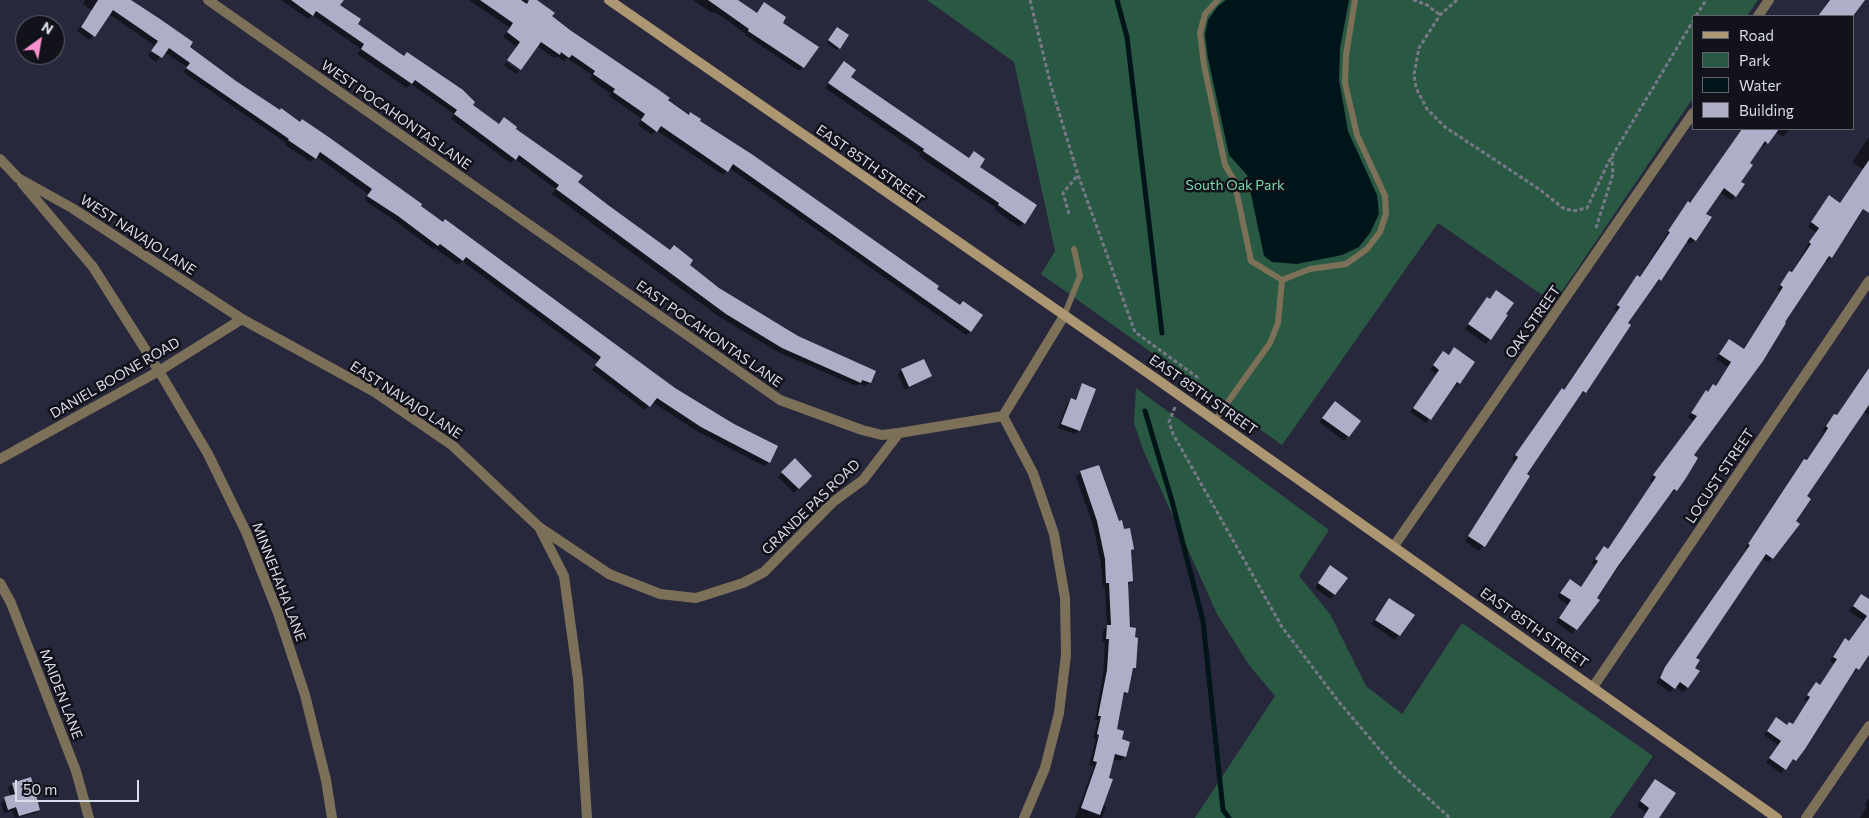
<!DOCTYPE html>
<html>
<head>
<meta charset="utf-8">
<style>
  body { margin:0 }
  #map { position:relative; width:1869px; height:818px; overflow:hidden; background:#28283c; font-family:Commissioner,sans-serif }
  canvas { display:block }
  .legend { position:absolute; left:1692px; top:15px; width:162px; height:115px; box-sizing:border-box; background:#12121b; border:1px solid #62636d; margin:0; padding:6px 9px; list-style:none; font-size:15px; color:#dbdce9 }
  .legend li { display:flex; align-items:center; gap:10px; height:25px }
  .legend b { width:25px; border:1px solid #62636d }
  .north { position:absolute; left:15px; top:15px; width:50px; height:50px; box-sizing:border-box; background:#12121b; border:1px solid #62636d; border-radius:50%; rotate:32deg; font-size:14px; font-weight:700; line-height:20px; text-align:center; color:#dbdce9 }
  .north::after { content:''; display:block; margin:auto; width:18px; height:22px; background:#f890cc; clip-path:polygon(50% 0,100% 100%,50% 72%,0 100%) }
  .scale { position:absolute; left:15px; top:780px; width:124px; height:22px; box-sizing:border-box; border:2px solid #dbdce9; border-top:0; padding-left:6px; font-size:15px; line-height:18px; white-space:nowrap; color:#dbdce9; -webkit-text-stroke:4px #12121b; paint-order:stroke }
</style>
</head>
<body>
<div id="map">
<canvas width="1869" height="818"></canvas>
<ul class="legend">
<li><b style="height:6px;background:#ac9772"></b>Road</li>
<li><b style="height:14px;background:#2a5943"></b>Park</li>
<li><b style="height:14px;background:#00151a"></b>Water</li>
<li><b style="height:14px;background:#aeaec8"></b>Building</li>
</ul>
<div class="north">N</div>
<div class="scale">50 m</div>
</div>
<script>
const c = document.querySelector('canvas').getContext('2d');
c.lineJoin = 'round';
function paint(path, color) {
  c.fillStyle = color;
  c.fill(path, 'evenodd');
}
function poly(rows) {
  const path = new Path2D();
  for (const r of rows) {
    path.moveTo(r[0], r[1]);
    for (let i = 2; i < r.length; i += 2) path.lineTo(r[i], r[i + 1]);
  }
  return path;
}
function trace(path, color, width, dash) {
  c.strokeStyle = color;
  c.lineWidth = width;
  c.lineCap = dash ? 'butt' : 'round';
  c.setLineDash(dash || []);
  c.stroke(path);
}
function drawText(font, color, halo, rows, align = 'center') {
  c.font = font + ' Commissioner,sans-serif';
  c.lineWidth = 5;
  c.setLineDash([]);
  c.textBaseline = 'middle';
  c.strokeStyle = halo;
  c.fillStyle = color;
  for (const [text, x, y, turn = 0] of rows) {
    c.save();
    c.translate(x, y);
    c.rotate((+turn || 0) * Math.PI / 180);
    c.textAlign = isNaN(turn) ? turn : align;
    if (halo) c.strokeText(text, 0, 0);
    c.fillText(text, 0, 0);
    c.restore();
  }
}
paint(poly([
  [927,0,1758,0,1747,16,1693,16,1693,98,1554,303,1438,223,1282,445,1041,274,1055,251,1014,62],
  [1136,388,1329,530,1299,576,1330,614,1366,686,1402,714,1462,623,1653,756,1610,818,1195,818,1275,696,1249,665,1217,614,1144,452,1134,423]
]), '#2a5943');
paint(poly([
  [1226,0,1349,0,1340,48,1339,80,1348,131,1377,195,1379,214,1370,233,1359,247,1342,255,1297,264,1272,262,1264,256,1247,175,1229,155,1208,58,1205,35,1208,20,1218,6]
]), '#00151a');
paint(poly([
  [85,0,131,0,188,48,419,206,769,462,764,466,697,431,652,402,645,410,592,370,598,362,462,261,458,265,435,248,433,249,394,220,364,200,368,194,316,156,311,162,285,145,286,143,183,72,187,67,164,52,156,62,148,56,155,46,109,14,90,40,77,31,92,10,83,4],
  [281,0,321,0,498,126,514,129,577,182,719,289,870,382,865,386,858,384,856,386,778,352,721,318,552,194,556,189,515,159,510,163,451,119,454,114,411,84,407,88,357,54,361,49,312,15,308,19],
  [469,0,526,0,551,16,935,289,971,331,966,335,729,168,723,175,656,130,652,135,638,125,642,119,609,96,611,94,590,79,592,75,567,58,564,61,557,56,554,58,537,46,517,47,503,37,510,28],
  [693,0,736,0,756,14,803,67,799,71,745,35,746,34,721,16,713,12,712,13],
  [1829,0,1858,0,1855,12,1851,16,1818,16],
  [836,30,839,48,837,50,827,43],
  [506,62,519,71,516,74,504,65],
  [840,67,849,77,978,167,1024,223,1019,227,995,210,996,208,919,156,921,154,825,88],
  [1742,129,1790,129,1783,137,1775,132,1763,147,1760,145,1748,163,1735,196,1731,200,1719,192,1705,214,1710,218,1695,240,1690,244,1686,241,1660,280,1656,284,1654,283,1585,392,1579,395,1525,474,1528,476,1479,551,1465,541,1515,462,1512,460,1558,394,1563,390,1617,311,1614,310,1633,281,1639,278,1684,207,1690,204],
  [1869,137,1869,202,1831,257,1827,262,1825,260,1693,456,1676,490,1671,494,1670,493,1572,634,1556,622,1568,605,1557,597,1570,580,1580,588,1595,566,1592,563,1600,552,1608,550,1653,482,1650,480,1693,421,1688,417,1702,396,1715,387,1728,367,1716,359,1729,340,1743,350,1780,291,1777,290,1785,277,1791,273,1816,232,1808,227,1829,197,1839,204,1863,169,1852,162],
  [1483,303,1507,316,1486,344,1465,329],
  [1450,353,1459,383,1455,387,1453,386,1426,423,1410,412,1436,374,1430,370,1439,357,1448,356],
  [1869,368,1869,415,1863,411,1805,497,1772,558,1768,562,1762,558,1695,658,1693,668,1698,672,1687,688,1683,692,1676,686,1670,692,1656,683,1662,673,1747,549,1745,548,1800,464,1806,461,1819,442,1824,432,1822,431,1830,419,1836,416],
  [902,370,930,376,905,390,898,375],
  [1082,385,1079,430,1075,434,1058,428,1067,404,1071,400,1074,401],
  [1331,407,1359,421,1344,441,1319,422],
  [795,460,811,476,794,493,778,477],
  [1081,472,1118,522,1132,549,1130,551,1132,581,1127,586,1135,668,1131,671,1127,692,1123,697,1116,730,1125,756,1121,761,1112,759,1102,805,1106,806,1102,818,1075,818,1094,766,1089,765,1096,739,1093,738,1098,720,1095,720,1103,675,1105,642,1102,642,1103,631,1107,626,1105,587,1103,587,1101,564,1093,525,1076,477],
  [1326,571,1335,595,1330,599,1315,588],
  [1861,595,1869,601,1869,648,1858,669,1854,673,1852,672,1811,738,1781,773,1766,763,1778,745,1764,735,1772,723,1792,725,1807,702,1804,700,1812,688,1819,686,1834,664,1830,661,1841,644,1849,642,1864,621,1849,611],
  [1389,600,1413,616,1395,640,1371,624],
  [1655,780,1657,818,1652,818,1637,806],
  [12,784,39,809,35,813,15,818,12,811,4,813,1,803,11,797,8,788],
  [1869,798,1869,818,1860,818,1867,806,1865,805]
]), '#0007');
trace(poly([
  [1117,0,1127,37,1162,333],
  [1145,411,1172,501,1203,621,1223,810,1229,818]
]), '#00151a', 5);
paint(poly([
  [98,0,131,0,160,19,193,42,190,47,236,81,280,110,281,108,300,122,302,119,330,138,422,204,421,206,443,222,445,219,675,388,734,424,778,446,770,463,701,427,657,398,650,407,595,365,601,357,466,257,463,261,440,244,438,246,398,216,367,196,372,189,320,152,316,159,288,140,289,139,186,68,190,63,169,48,162,58,151,51,158,41,113,10,95,37,81,27],
  [291,0,344,0,340,5,361,19,358,24,404,56,407,52,463,90,475,102,473,105,499,124,504,117,517,127,516,129,583,176,578,182,608,205,670,250,674,245,693,260,690,265,719,288,798,336,876,371,871,383,862,380,861,383,782,348,726,314,556,189,559,185,519,155,516,160,454,114,457,110,415,80,412,84,361,49,364,44,316,11,313,16],
  [480,0,521,0,527,4,529,0,537,0,555,13,552,16,570,30,659,90,670,98,668,100,689,115,690,112,701,119,700,121,753,155,915,269,939,286,937,289,960,305,963,301,983,315,971,332,733,164,728,172,661,126,657,132,641,120,645,114,613,92,615,89,593,74,595,71,572,55,569,58,561,52,560,55,541,42,521,70,507,60,520,42,507,32,513,23],
  [708,0,738,0,757,13,764,2,786,17,783,23,819,47,804,68,748,31,749,29],
  [1830,0,1865,0,1853,16,1818,16],
  [837,27,849,35,840,49,828,40],
  [844,61,856,70,851,77,969,158,974,151,985,159,980,167,1037,205,1025,224,998,205,999,203,923,151,924,149,828,83],
  [1742,129,1779,129,1768,144,1765,141,1750,163,1753,165,1741,182,1745,184,1736,197,1724,188,1706,214,1712,217,1696,241,1690,237,1661,281,1659,279,1628,323,1631,325,1586,393,1583,391,1527,474,1530,476,1485,547,1468,536,1518,457,1515,455,1562,388,1564,390,1620,307,1617,305,1637,275,1640,277,1670,232,1668,231,1688,201,1690,203],
  [1869,160,1869,213,1863,209,1832,258,1829,256,1785,322,1786,323,1763,361,1694,455,1698,458,1686,478,1677,491,1674,489,1618,566,1597,598,1600,600,1577,630,1559,618,1571,600,1560,593,1570,579,1581,587,1598,561,1595,559,1604,546,1608,549,1656,477,1653,475,1697,416,1691,413,1706,390,1708,392,1713,384,1716,386,1731,362,1719,354,1729,339,1744,349,1783,287,1780,285,1789,271,1792,272,1811,244,1809,242,1819,228,1811,222,1829,195,1840,203],
  [1496,290,1514,303,1506,314,1508,315,1491,340,1468,324,1487,297,1490,299],
  [1454,347,1475,362,1460,384,1457,382,1431,420,1413,408,1439,370,1433,365,1443,351,1449,355],
  [924,359,932,376,909,387,901,369],
  [1869,368,1869,405,1807,496,1811,499,1796,521,1800,524,1773,559,1766,554,1696,658,1700,660,1695,668,1700,671,1688,688,1680,682,1675,689,1660,678,1665,667,1750,545,1748,544,1804,459,1807,460,1823,436,1828,428,1826,426,1834,414,1837,415],
  [1082,383,1096,389,1080,431,1061,424,1071,398,1076,400],
  [1335,401,1361,421,1349,437,1322,418],
  [795,458,812,476,799,489,781,472],
  [1099,465,1119,521,1122,520,1124,529,1130,528,1134,549,1131,550,1133,581,1128,582,1130,627,1136,628,1135,637,1138,638,1136,668,1133,668,1128,693,1124,692,1117,729,1124,731,1122,739,1130,742,1126,757,1115,754,1109,778,1113,779,1100,815,1081,808,1097,762,1093,761,1099,735,1097,734,1101,716,1098,716,1107,670,1109,639,1106,639,1107,625,1111,625,1109,583,1106,583,1105,559,1097,521,1080,471],
  [1330,565,1348,578,1335,595,1318,583],
  [1861,594,1869,599,1869,655,1859,670,1856,668,1805,749,1796,761,1793,759,1786,770,1769,758,1781,741,1767,731,1776,717,1787,725,1789,722,1793,724,1810,697,1807,695,1816,682,1820,685,1837,659,1833,657,1845,638,1849,641,1867,616,1853,606],
  [1389,598,1415,615,1400,636,1375,620],
  [31,777,40,810,19,816,16,807,8,810,4,797,15,794,12,783],
  [1655,779,1676,793,1659,818,1643,818,1649,808,1640,801]
]), '#aeaec8');
trace(poly([
  [1030,0,1051,86,1078,175,1135,332,1197,377,1189,388],
  [1413,0,1427,5,1440,15],
  [1457,0,1440,15,1419,48,1414,74,1416,88,1427,109,1445,127,1539,189,1563,208,1573,211,1587,208,1608,163,1693,21],
  [1696,16,1706,0],
  [1069,214,1063,193,1077,176],
  [1596,228,1613,174,1612,157],
  [1175,407,1169,422,1173,434,1282,627,1339,702,1397,770,1450,818]
]), '#787889', 3, [4, 2.5]);
trace(poly([
  [1218,0,1205,14,1200,33,1204,65,1225,165,1234,180,1251,261,1282,280],
  [1282,280,1310,269,1346,264,1367,249,1380,232,1386,214,1385,196,1357,135,1345,83,1346,55,1355,0],
  [1064,316,1080,276,1074,249],
  [1215,420,1270,343,1278,323,1282,280]
]), '#7d7059', 6);
trace(poly([
  [208,0,780,400,862,430,882,435,899,433],
  [1758,16,1769,0],
  [0,159,18,178,72,208,242,319,373,391,453,446,539,527,609,574,660,594,696,598,743,583,764,572,833,502,863,480,899,433,1003,416,1064,316],
  [22,183,93,267,159,371,208,454,246,532,278,613,305,695,326,780,332,818],
  [1003,416,1033,473,1054,534,1065,598,1066,655,1059,713,1045,768,1024,818],
  [0,459,159,371,242,319],
  [540,529,564,576,578,679,587,818],
  [1394,546,1693,113],
  [0,583,11,603,76,771,89,818],
  [1593,687,1869,281],
  [1806,818,1869,726]
]), '#7d7059', 10);
trace(poly([
  [609,0,1155,378,1777,818]
]), '#ac9772', 10);
drawText('14px', '#dbdce9', '#12121b', [
  ["WEST POCAHONTAS LANE",396,115,35],
  ["EAST 85TH STREET",870,165,35],
  ["WEST NAVAJO LANE",138,235,33],
  ["OAK STREET",1533,322,-55],
  ["EAST POCAHONTAS LANE",709,334,35],
  ["DANIEL BOONE ROAD",115,378,-30],
  ["EAST 85TH STREET",1203,395,35],
  ["EAST NAVAJO LANE",406,400,33],
  ["LOCUST STREET",1720,476,-56],
  ["GRANDE PAS ROAD",811,507,-44],
  ["MINNEHAHA LANE",279,582,69],
  ["EAST 85TH STREET",1534,628,35],
  ["MAIDEN LANE",61,694,69]
]);
drawText('14px', '#7adaac', '#12121b', [
  ["South Oak Park",1235,185]
]);
</script>
</body>
</html>
